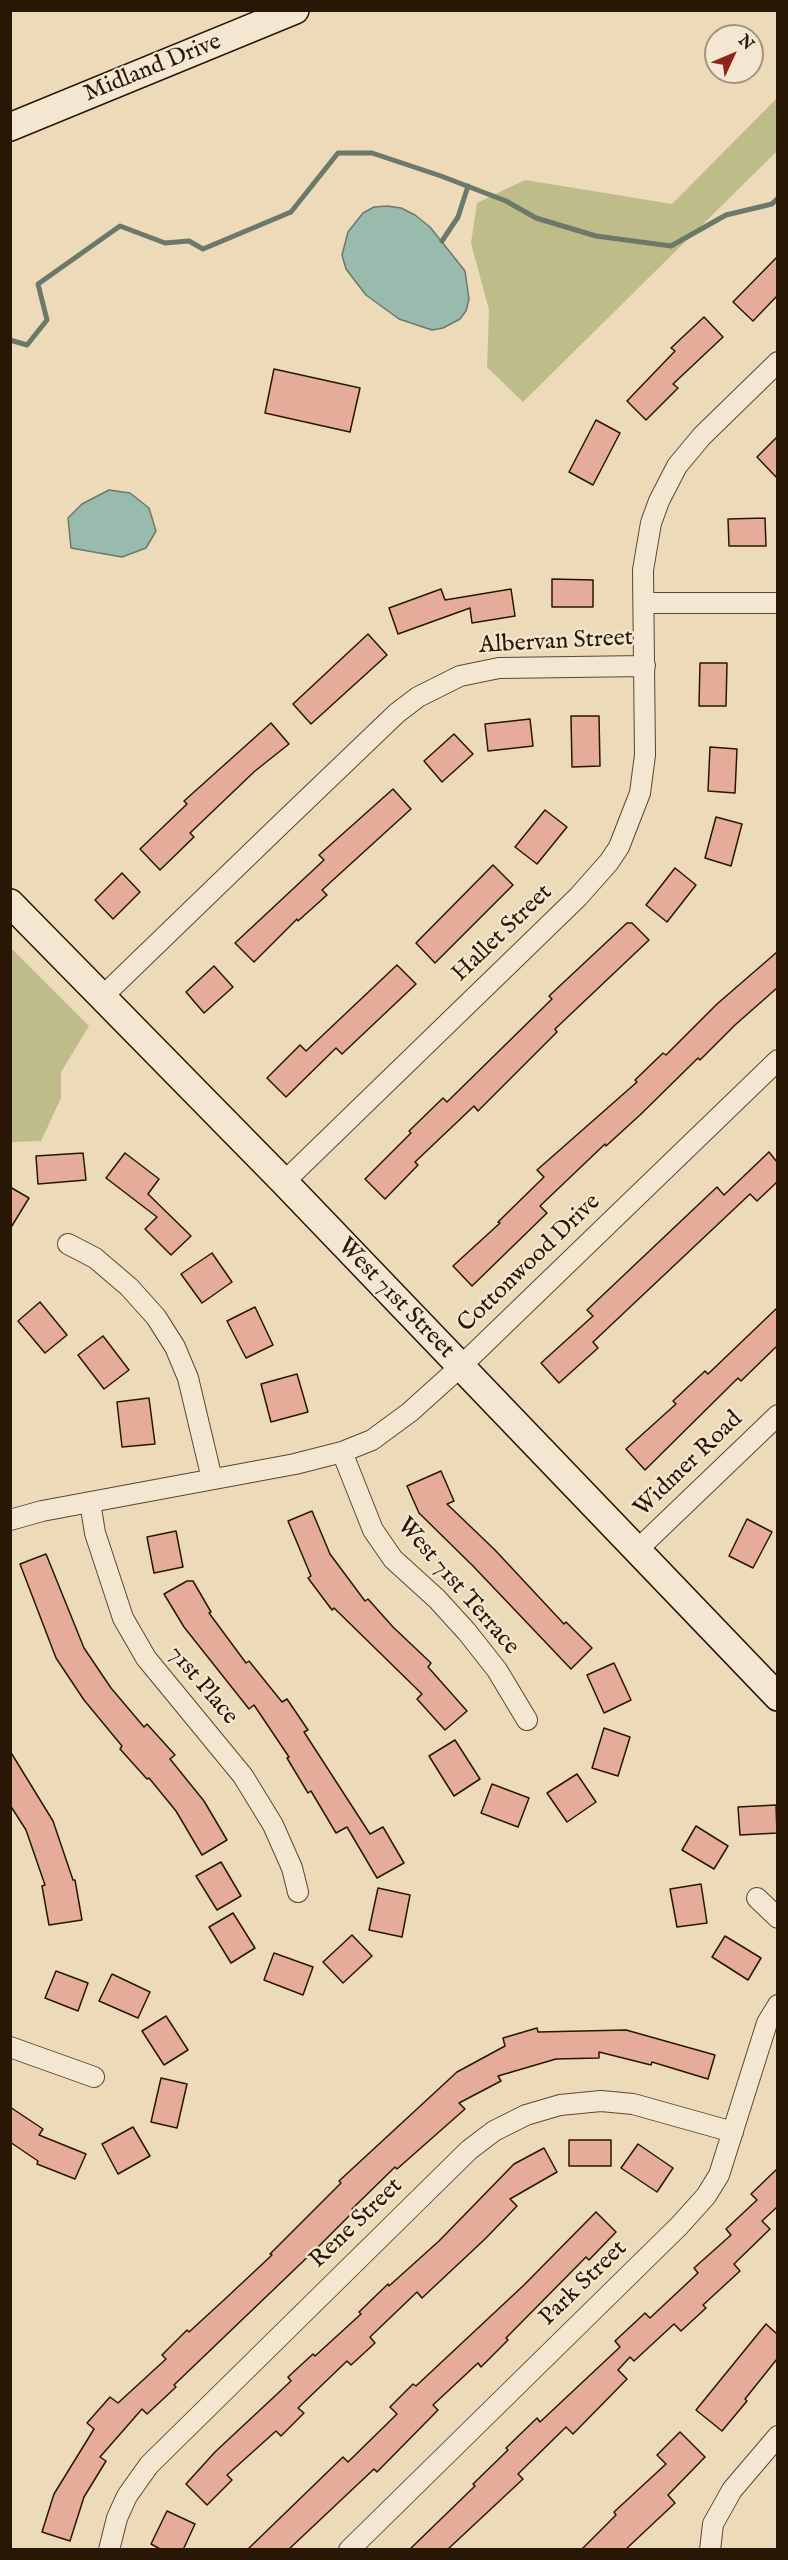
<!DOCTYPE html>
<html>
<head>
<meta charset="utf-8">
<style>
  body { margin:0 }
  #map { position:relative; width:788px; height:2560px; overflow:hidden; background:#ecdab8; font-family:"IM FELL English",serif }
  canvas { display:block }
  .frame { position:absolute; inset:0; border:12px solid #281705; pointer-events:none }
  .north { position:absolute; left:704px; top:24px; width:60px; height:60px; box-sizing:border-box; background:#f3e7d1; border:2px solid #a2947f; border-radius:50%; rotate:46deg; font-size:16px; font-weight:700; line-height:24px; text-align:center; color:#281705 }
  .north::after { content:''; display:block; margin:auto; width:21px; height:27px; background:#8f2418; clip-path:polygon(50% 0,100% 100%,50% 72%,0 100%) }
</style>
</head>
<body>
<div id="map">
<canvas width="788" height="2560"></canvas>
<div class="frame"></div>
<div class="north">N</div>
</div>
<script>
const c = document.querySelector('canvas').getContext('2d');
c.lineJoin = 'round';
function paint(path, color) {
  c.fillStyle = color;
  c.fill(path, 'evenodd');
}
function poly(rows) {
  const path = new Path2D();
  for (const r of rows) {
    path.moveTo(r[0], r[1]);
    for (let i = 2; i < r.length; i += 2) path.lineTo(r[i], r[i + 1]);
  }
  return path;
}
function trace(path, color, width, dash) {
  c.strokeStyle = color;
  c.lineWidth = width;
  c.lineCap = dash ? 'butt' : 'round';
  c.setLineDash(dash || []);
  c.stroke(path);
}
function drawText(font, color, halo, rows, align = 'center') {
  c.font = font + ' "IM FELL English",serif';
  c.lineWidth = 4.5;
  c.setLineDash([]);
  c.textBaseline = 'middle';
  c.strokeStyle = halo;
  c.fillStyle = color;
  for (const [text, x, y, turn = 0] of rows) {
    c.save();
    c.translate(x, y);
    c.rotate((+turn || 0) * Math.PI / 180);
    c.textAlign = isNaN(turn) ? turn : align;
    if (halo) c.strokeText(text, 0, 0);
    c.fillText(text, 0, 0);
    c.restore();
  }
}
paint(poly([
  [777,98,777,151,523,402,487,367,489,310,471,243,477,203,525,180,672,204],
  [10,947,89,1026,61,1072,61,1098,41,1141,11,1142]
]), '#bebd8a');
const water = poly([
  [387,206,401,208,415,215,430,227,465,271,469,299,466,311,460,319,443,328,432,330,399,319,366,295,346,269,342,255,348,232,363,213,374,207,387,206],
  [109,490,130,493,149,508,156,531,146,548,122,557,71,548,68,518,82,504,109,490]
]);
paint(water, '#99bbad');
trace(water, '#6c796a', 1.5);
trace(poly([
  [442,241,458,217,468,186],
  [10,340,27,345,47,320,38,284,120,226,165,243,189,241,203,249,291,212,338,153,372,153,441,176,506,201,536,218,596,236,671,246,726,215,772,204,778,198]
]), '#6c796a', 5);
const building = poly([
  [777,257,777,296,753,321,733,302,777,257],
  [704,317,723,337,673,384,678,388,646,420,627,401,675,351,671,348,704,317],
  [274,369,360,388,350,432,265,413,274,369],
  [596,420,620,433,593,485,569,472,596,420],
  [777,437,777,478,757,457,777,437],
  [765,518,766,546,729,546,728,519,765,518],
  [552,579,593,580,593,607,552,607,552,579],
  [441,589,445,600,511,589,515,616,472,623,470,608,398,634,389,608,441,589],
  [368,634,387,655,311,724,293,704,368,634],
  [700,663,727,663,726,706,699,706,700,663],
  [571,716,599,716,600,766,572,767,571,716],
  [530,719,533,746,488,751,485,724,530,719],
  [271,723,289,744,255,771,190,833,194,837,160,870,140,849,187,804,184,801,271,723],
  [454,734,473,754,442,782,424,761,454,734],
  [710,747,737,749,735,793,708,791,710,747],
  [393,789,411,809,322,890,327,895,298,921,297,919,254,962,235,943,324,860,319,855,393,789],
  [545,810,567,827,537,864,515,847,545,810],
  [716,817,742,824,731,866,705,858,716,817],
  [493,865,513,885,435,963,416,943,493,865],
  [675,868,696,885,667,922,646,905,675,868],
  [122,873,140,892,113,919,95,900,122,873],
  [627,923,632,923,649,940,555,1029,557,1032,478,1111,474,1106,415,1162,418,1165,385,1199,365,1179,411,1133,409,1131,443,1098,447,1102,552,999,549,996,627,923],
  [777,952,777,988,735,1025,700,1060,698,1058,640,1115,606,1146,605,1144,540,1206,547,1213,472,1286,453,1266,500,1223,498,1222,544,1177,537,1170,637,1082,635,1080,663,1053,666,1055,717,1004,777,952],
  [397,965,416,984,342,1054,336,1048,286,1097,267,1078,300,1045,306,1051,397,965],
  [214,966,233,987,204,1013,186,992,214,966],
  [769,1152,777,1162,777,1182,757,1201,750,1194,593,1342,598,1348,559,1383,541,1363,593,1316,587,1310,717,1187,724,1195,769,1152],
  [83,1153,86,1180,38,1184,36,1156,83,1153],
  [125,1153,159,1179,148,1194,191,1236,171,1255,145,1229,157,1217,106,1178,125,1153],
  [10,1187,29,1198,10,1229,10,1187],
  [212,1253,232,1282,202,1303,181,1274,212,1253],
  [40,1302,67,1335,45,1353,18,1321,40,1302],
  [255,1307,273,1345,246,1358,227,1321,255,1307],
  [777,1308,777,1346,741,1381,738,1378,645,1470,626,1449,676,1404,673,1401,705,1371,708,1374,777,1308],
  [103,1336,129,1370,104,1389,78,1355,103,1336],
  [297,1374,308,1412,271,1422,261,1384,297,1374],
  [149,1398,155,1444,122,1447,117,1402,149,1398],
  [441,1471,454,1501,447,1504,495,1550,564,1624,566,1622,592,1648,571,1669,473,1566,419,1513,407,1486,441,1471],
  [312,1511,330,1554,365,1601,368,1599,393,1627,431,1663,428,1667,467,1711,445,1730,417,1699,422,1694,334,1608,332,1610,308,1578,311,1576,288,1521,312,1511],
  [747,1519,772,1532,753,1568,729,1556,747,1519],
  [176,1531,183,1567,154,1573,147,1537,176,1531],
  [46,1554,84,1648,111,1688,144,1727,147,1724,175,1755,170,1759,204,1801,227,1840,202,1855,176,1811,149,1778,147,1779,120,1749,122,1746,84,1700,56,1658,20,1564,46,1554],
  [187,1581,193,1581,211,1612,209,1613,246,1663,249,1661,282,1702,287,1699,308,1730,304,1732,370,1834,383,1827,404,1863,377,1878,347,1827,336,1833,311,1791,308,1793,287,1758,289,1757,254,1705,249,1709,184,1627,164,1594,187,1581],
  [614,1663,631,1700,604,1713,587,1675,614,1663],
  [604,1728,630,1737,618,1776,592,1768,604,1728],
  [455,1740,480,1779,454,1796,429,1756,455,1740],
  [10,1751,53,1821,73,1880,75,1880,82,1920,49,1925,42,1886,45,1885,26,1830,10,1805,10,1751],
  [577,1774,596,1802,567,1822,547,1793,577,1774],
  [492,1784,529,1798,518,1827,481,1813,492,1784],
  [776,1805,777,1833,740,1835,738,1807,776,1805],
  [696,1826,728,1846,714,1869,682,1850,696,1826],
  [221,1862,241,1896,217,1910,196,1876,221,1862],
  [701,1884,707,1923,677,1927,670,1889,701,1884],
  [378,1888,410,1895,402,1937,369,1930,378,1888],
  [233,1913,255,1948,231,1963,209,1927,233,1913],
  [352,1935,372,1956,343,1983,323,1962,352,1935],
  [725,1936,761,1958,748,1980,712,1957,725,1936],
  [274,1953,313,1967,303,1995,264,1980,274,1953],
  [56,1971,88,1983,78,2011,45,1998,56,1971],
  [112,1974,150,1992,138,2018,99,2001,112,1974],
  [166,2016,188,2050,164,2065,142,2031,166,2016],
  [537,2028,538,2032,626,2030,715,2055,708,2079,652,2062,651,2065,599,2052,599,2058,556,2059,498,2076,501,2081,459,2103,465,2109,397,2169,395,2167,352,2209,354,2211,318,2247,174,2385,176,2387,147,2414,142,2409,100,2457,106,2461,84,2497,70,2541,42,2532,54,2494,94,2429,87,2423,110,2397,118,2403,166,2359,162,2355,187,2330,189,2332,225,2299,272,2255,270,2254,341,2183,339,2181,457,2072,505,2046,503,2038,537,2028],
  [161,2078,187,2084,177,2128,151,2122,161,2078],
  [10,2107,43,2129,39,2135,86,2154,75,2179,37,2164,38,2161,10,2142,10,2107],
  [133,2127,150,2156,118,2174,102,2144,133,2127],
  [569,2140,611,2140,611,2166,569,2166,569,2140],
  [638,2144,673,2168,657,2192,621,2168,638,2144],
  [544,2148,557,2172,510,2199,517,2206,485,2239,422,2298,417,2292,370,2337,375,2343,351,2365,347,2361,298,2408,304,2413,281,2436,276,2431,227,2475,232,2480,207,2505,186,2484,215,2452,291,2381,288,2377,313,2354,315,2356,361,2314,359,2312,388,2284,389,2286,439,2241,514,2164,544,2148],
  [777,2169,777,2207,762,2221,770,2229,734,2264,740,2271,703,2305,706,2308,681,2331,674,2324,634,2361,630,2357,618,2370,627,2379,573,2434,566,2427,518,2474,523,2479,447,2550,409,2550,475,2486,473,2484,508,2450,506,2448,537,2418,540,2422,620,2347,615,2341,645,2313,650,2318,698,2273,694,2268,731,2235,726,2229,757,2200,751,2194,777,2169],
  [596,2212,616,2232,589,2260,586,2257,506,2338,508,2340,481,2367,478,2363,433,2405,438,2410,377,2472,374,2469,288,2550,247,2550,343,2457,348,2462,397,2414,390,2407,413,2384,416,2386,524,2285,596,2212],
  [766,2324,777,2334,777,2359,745,2399,747,2401,722,2431,696,2410,766,2324],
  [680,2432,705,2457,668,2495,675,2503,625,2550,581,2550,616,2515,614,2512,666,2464,657,2455,680,2432],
  [167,2511,195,2524,183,2550,162,2550,151,2544,167,2511]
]);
paint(building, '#e5ac9a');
trace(building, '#281705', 1.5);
const street = poly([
  [644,603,778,603],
  [103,996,280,825,397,713,418,697,460,676,499,668,645,666],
  [284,1182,578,897,609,862,619,847,640,793,645,755,643,570,651,523,659,501,677,466,702,436,778,362],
  [68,1244,95,1258,129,1287,156,1317,175,1347,188,1378,212,1479],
  [342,1452,373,1530,393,1559,437,1599,467,1632,497,1670,527,1720],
  [90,1502,95,1533,123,1618,146,1658,243,1776,273,1825,292,1868,298,1892],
  [10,1520,42,1511,295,1464,342,1452,372,1440,410,1412,460,1367,778,1060],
  [636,1551,778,1415],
  [757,1898,778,1918],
  [10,2047,94,2077],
  [109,2550,117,2518,127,2496,149,2465,469,2150,494,2131,526,2115,560,2105,601,2101,633,2104,733,2132],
  [349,2550,679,2226,706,2196,719,2175,767,2023,778,2005],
  [710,2550,713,2524,732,2490,778,2436]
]);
const secondary = poly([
  [10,127,295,10],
  [10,903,284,1182,778,1697]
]);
trace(street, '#594832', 22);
trace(secondary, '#281705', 30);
trace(street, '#f3e7d1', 20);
trace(secondary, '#f3e7d1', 27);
drawText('24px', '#281705', '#f3e7d1', [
  ["Midland Drive",153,69,-22],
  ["Albervan Street",556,643,-3],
  ["Hallet Street",503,934,-44],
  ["Cottonwood Drive",530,1264,-44],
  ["West 71st Street",395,1299,46],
  ["Widmer Road",689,1465,-44],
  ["West 71st Terrace",457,1587,49],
  ["71st Place",202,1686,50],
  ["Rene Street",357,2224,-44],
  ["Park Street",584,2284,-44]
]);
</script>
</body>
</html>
